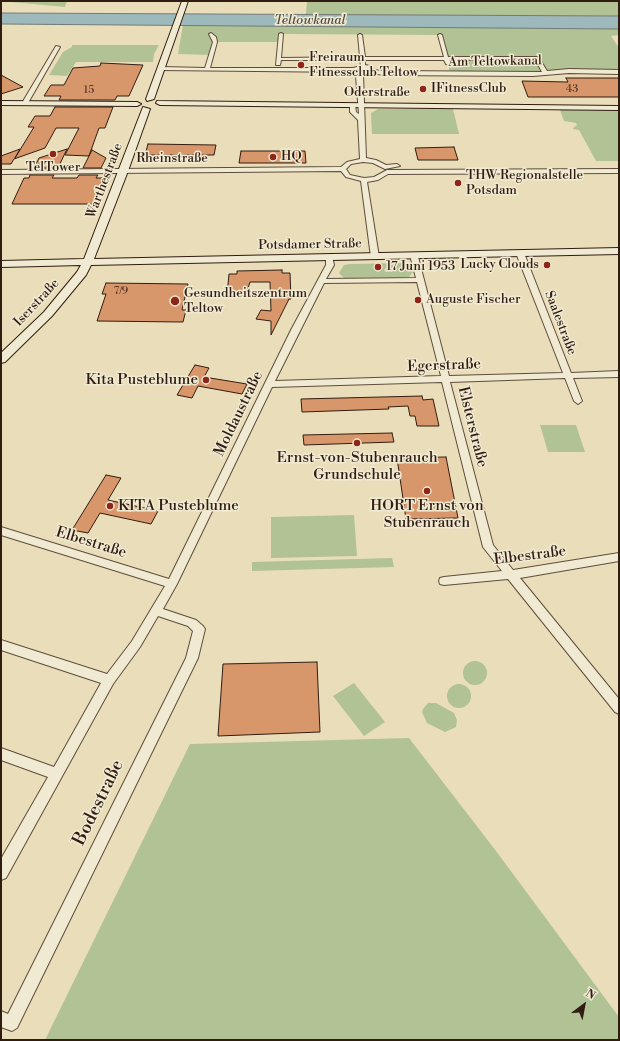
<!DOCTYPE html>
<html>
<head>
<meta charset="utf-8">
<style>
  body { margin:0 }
  #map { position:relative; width:620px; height:1041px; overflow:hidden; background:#eadeba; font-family:"Libre Bodoni",serif }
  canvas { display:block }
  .frame { position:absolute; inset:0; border:2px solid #311c12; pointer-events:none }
  .north { position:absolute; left:564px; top:985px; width:40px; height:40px; -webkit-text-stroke:3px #f1ead2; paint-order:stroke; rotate:32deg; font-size:11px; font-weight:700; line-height:16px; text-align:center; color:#311c12 }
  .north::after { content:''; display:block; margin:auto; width:14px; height:18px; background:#311c12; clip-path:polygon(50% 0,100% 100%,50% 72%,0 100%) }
</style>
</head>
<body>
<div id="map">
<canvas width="620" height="1041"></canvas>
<div class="frame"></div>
<div class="north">N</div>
</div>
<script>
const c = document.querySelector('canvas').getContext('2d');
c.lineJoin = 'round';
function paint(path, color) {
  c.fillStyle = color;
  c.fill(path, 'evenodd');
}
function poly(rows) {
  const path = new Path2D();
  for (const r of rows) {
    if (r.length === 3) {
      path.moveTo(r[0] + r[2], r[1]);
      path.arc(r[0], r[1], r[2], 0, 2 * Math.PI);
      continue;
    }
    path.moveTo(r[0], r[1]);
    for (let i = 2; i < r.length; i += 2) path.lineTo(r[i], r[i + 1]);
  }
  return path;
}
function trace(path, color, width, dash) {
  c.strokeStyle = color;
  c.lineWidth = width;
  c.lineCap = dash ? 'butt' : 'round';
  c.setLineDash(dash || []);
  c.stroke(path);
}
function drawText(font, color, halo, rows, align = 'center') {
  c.font = font + ' "Libre Bodoni",serif';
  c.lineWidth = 3;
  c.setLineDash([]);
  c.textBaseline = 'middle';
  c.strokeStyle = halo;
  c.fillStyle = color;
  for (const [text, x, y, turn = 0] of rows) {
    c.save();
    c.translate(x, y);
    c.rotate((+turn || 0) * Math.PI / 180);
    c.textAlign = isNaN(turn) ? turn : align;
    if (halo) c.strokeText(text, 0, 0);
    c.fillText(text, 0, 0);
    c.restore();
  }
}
paint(poly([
  [1,1,67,1,65,7],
  [307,1,619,1,619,16,304,15,306,13],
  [183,25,619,29,619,35,611,36,619,48,619,74,450,73,440,35,282,34,280,42,215,42,211,55,178,54],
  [72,45,159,45,154,54,153,62,76,62,67,76,49,75,63,52,72,47],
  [378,109,453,109,459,134,372,134,371,113],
  [560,110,619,110,619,161,596,161,579,130,573,129,573,128,577,125,576,123,564,121],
  [407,263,413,272,409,277,344,278,339,273,344,265,350,264],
  [540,425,576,425,585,452,548,452],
  [354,515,357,556,271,558,271,517],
  [392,558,394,567,252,571,252,562],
  [475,673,12],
  [354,683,385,722,364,736,333,696],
  [459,696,12],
  [428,703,436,703,454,713,457,720,456,727,445,732,427,723,422,712,423,709],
  [409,738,496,851,619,1017,619,1040,45,1040,190,744]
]), '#b1c294');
const water = poly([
  [1,13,619,16,619,29,1,24,1,13]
]);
paint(water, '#9db9bb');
trace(water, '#727a77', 1);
const building = poly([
  [101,63,143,65,129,96,117,96,115,100,59,100,61,96,44,96,51,85,64,85,73,68,100,66,101,63],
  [1,75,23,87,1,94,1,75],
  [566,78,619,78,619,97,528,97,522,81,568,82,566,78],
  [55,107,113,107,105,128,99,128,89,156,65,155,79,128,56,128,45,148,14,159,11,164,1,164,1,156,20,149,15,158,34,127,28,127,35,116,50,116,55,107],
  [148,144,216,145,214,155,145,155,148,144],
  [454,147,458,160,418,160,415,148,454,147],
  [67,149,58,168,34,168,39,158,67,149],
  [92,150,106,158,101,168,83,168,92,150],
  [241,151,305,151,306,163,239,163,241,151],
  [30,175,54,175,52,178,77,178,79,175,98,175,96,178,103,178,94,204,12,204,24,178,29,178,30,175],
  [282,270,282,273,290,273,291,299,289,299,271,335,271,321,256,319,261,310,271,311,270,282,250,282,246,295,227,295,229,274,237,274,237,271,282,270],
  [106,283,188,284,182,310,186,310,183,322,97,321,106,294,102,294,106,283],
  [195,365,209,368,204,377,247,384,242,394,198,386,192,398,177,395,195,365],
  [422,396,423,400,433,399,439,426,417,426,415,416,410,416,408,406,388,407,389,409,302,412,301,399,422,396],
  [392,433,394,442,304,445,303,435,392,433],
  [446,457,458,518,406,519,397,458,446,457],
  [106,475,121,478,108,500,158,511,151,524,100,513,88,533,72,530,106,475],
  [317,662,320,732,218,736,223,664,317,662]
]);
paint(building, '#d8966b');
trace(building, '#311c12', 1);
const street = poly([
  [211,33,216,37,217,42,210,68,353,68,361,66,360,60,281,60,280,65,276,65,279,34,281,33,283,34,281,58,360,57,358,35,360,34,362,35,365,57,444,57,438,35,440,34,442,35,448,57,537,57,539,58,547,71,569,69,619,70,619,74,569,73,533,76,383,75,372,73,363,74,366,158,376,160,386,165,397,164,400,166,385,169,373,163,363,162,351,164,346,169,350,175,364,178,374,177,387,170,619,169,619,173,388,174,378,180,367,182,379,257,375,259,371,257,361,181,346,177,341,171,1,174,1,170,341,167,347,162,360,159,358,120,350,112,350,105,355,104,356,112,359,114,356,76,358,73,354,72,159,70,161,67,205,68,213,42,209,34,211,33],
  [535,59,542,72,383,71,374,70,370,66,365,65,365,60,444,60,446,64,448,65,450,64,449,60,535,59],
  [359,69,367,69,368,70,364,71,359,69],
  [56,46,60,47,28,103,23,104,22,103,56,46],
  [520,251,524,253,571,373,619,371,619,377,573,378,582,401,578,404,574,401,565,378,450,382,493,545,513,570,619,553,619,561,520,578,619,699,619,714,615,712,508,579,444,585,440,584,439,581,440,578,444,577,502,571,483,547,442,382,272,387,177,584,163,609,196,620,203,626,205,629,198,658,17,1028,12,1031,1,1027,1,1011,8,1014,186,658,193,631,188,626,158,616,140,647,113,684,6,878,1,880,1,859,48,777,1,760,1,748,54,767,101,683,1,650,1,640,107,674,132,641,165,586,1,535,1,527,169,579,291,330,326,265,326,256,332,256,334,265,326,279,416,278,410,255,417,253,449,376,563,373,516,253,520,251],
  [417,282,441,376,275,381,324,283,417,282]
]);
const secondary = poly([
  [182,1,188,1,154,99,147,101,146,99,182,1],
  [1,101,137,102,141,104,137,106,1,105,1,101],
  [157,101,619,106,619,110,160,105,156,103,157,101],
  [143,107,150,109,128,171,94,259,619,248,619,254,91,265,86,275,52,316,5,362,1,363,1,353,44,312,77,272,81,265,1,267,1,261,84,259,143,107]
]);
trace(street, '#5f4c3c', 2);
trace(secondary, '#311c12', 2);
paint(street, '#f1ead2');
paint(secondary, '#f1ead2');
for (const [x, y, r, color] of [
  [301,65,4,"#8f2418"],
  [423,89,4,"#8f2418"],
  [53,154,4,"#8f2418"],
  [273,157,4,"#8f2418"],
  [458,183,4,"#8f2418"],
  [547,265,4,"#8f2418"],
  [378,267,4,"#8f2418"],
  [418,300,4,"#8f2418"],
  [175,301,5,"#8f2418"],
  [206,380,4,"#8f2418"],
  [357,443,4,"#8f2418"],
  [427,491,4,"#8f2418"],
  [110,506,4,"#8f2418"]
]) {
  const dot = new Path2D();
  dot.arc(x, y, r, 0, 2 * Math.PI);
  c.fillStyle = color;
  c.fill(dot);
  trace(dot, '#f1ead2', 1.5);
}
drawText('11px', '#5b3a28', null, [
  ["43",572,89],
  ["15",89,90],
  ["7/9",121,291]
]);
drawText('italic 13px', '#514b45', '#f1ead2', [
  ["Teltowkanal",310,21]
]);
drawText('13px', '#311c12', '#f1ead2', [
  ["Freiraum",309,58],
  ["Fitnessclub Teltow",309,73],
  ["IFitnessClub",431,89],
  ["HQ",281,157],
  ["TelTower",53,168,"center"],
  ["THW Regionalstelle",466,176],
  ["Potsdam",466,191],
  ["Lucky Clouds",539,265,"right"],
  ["17 Juni 1953",386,267],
  ["Gesundheitszentrum",184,294],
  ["Teltow",184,309],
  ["Auguste Fischer",426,300]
], 'left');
drawText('13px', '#311c12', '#f1ead2', [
  ["Am Teltowkanal",495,62,-1],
  ["Oderstraße",377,93],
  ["Rheinstraße",172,159],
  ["Warthestraße",105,181,-69],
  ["Potsdamer Straße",310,245,-1],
  ["Iserstraße",37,303,-47],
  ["Saalestraße",560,323,69]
]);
drawText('15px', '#311c12', '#f1ead2', [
  ["Egerstraße",444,366,-2],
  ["Moldaustraße",239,414,-64],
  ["Elsterstraße",472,427,76],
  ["Elbestraße",91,543,17],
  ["Elbestraße",530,556,-7]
]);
drawText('15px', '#311c12', '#f1ead2', [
  ["Kita Pusteblume",198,380,"right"],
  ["Ernst-von-Stubenrauch",357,458],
  ["Grundschule",357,475],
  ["KITA Pusteblume",118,506,"left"],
  ["HORT Ernst von",427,506],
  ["Stubenrauch",427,523]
]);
drawText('18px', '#311c12', '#f1ead2', [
  ["Bodestraße",99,803,-64]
]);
</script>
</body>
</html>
